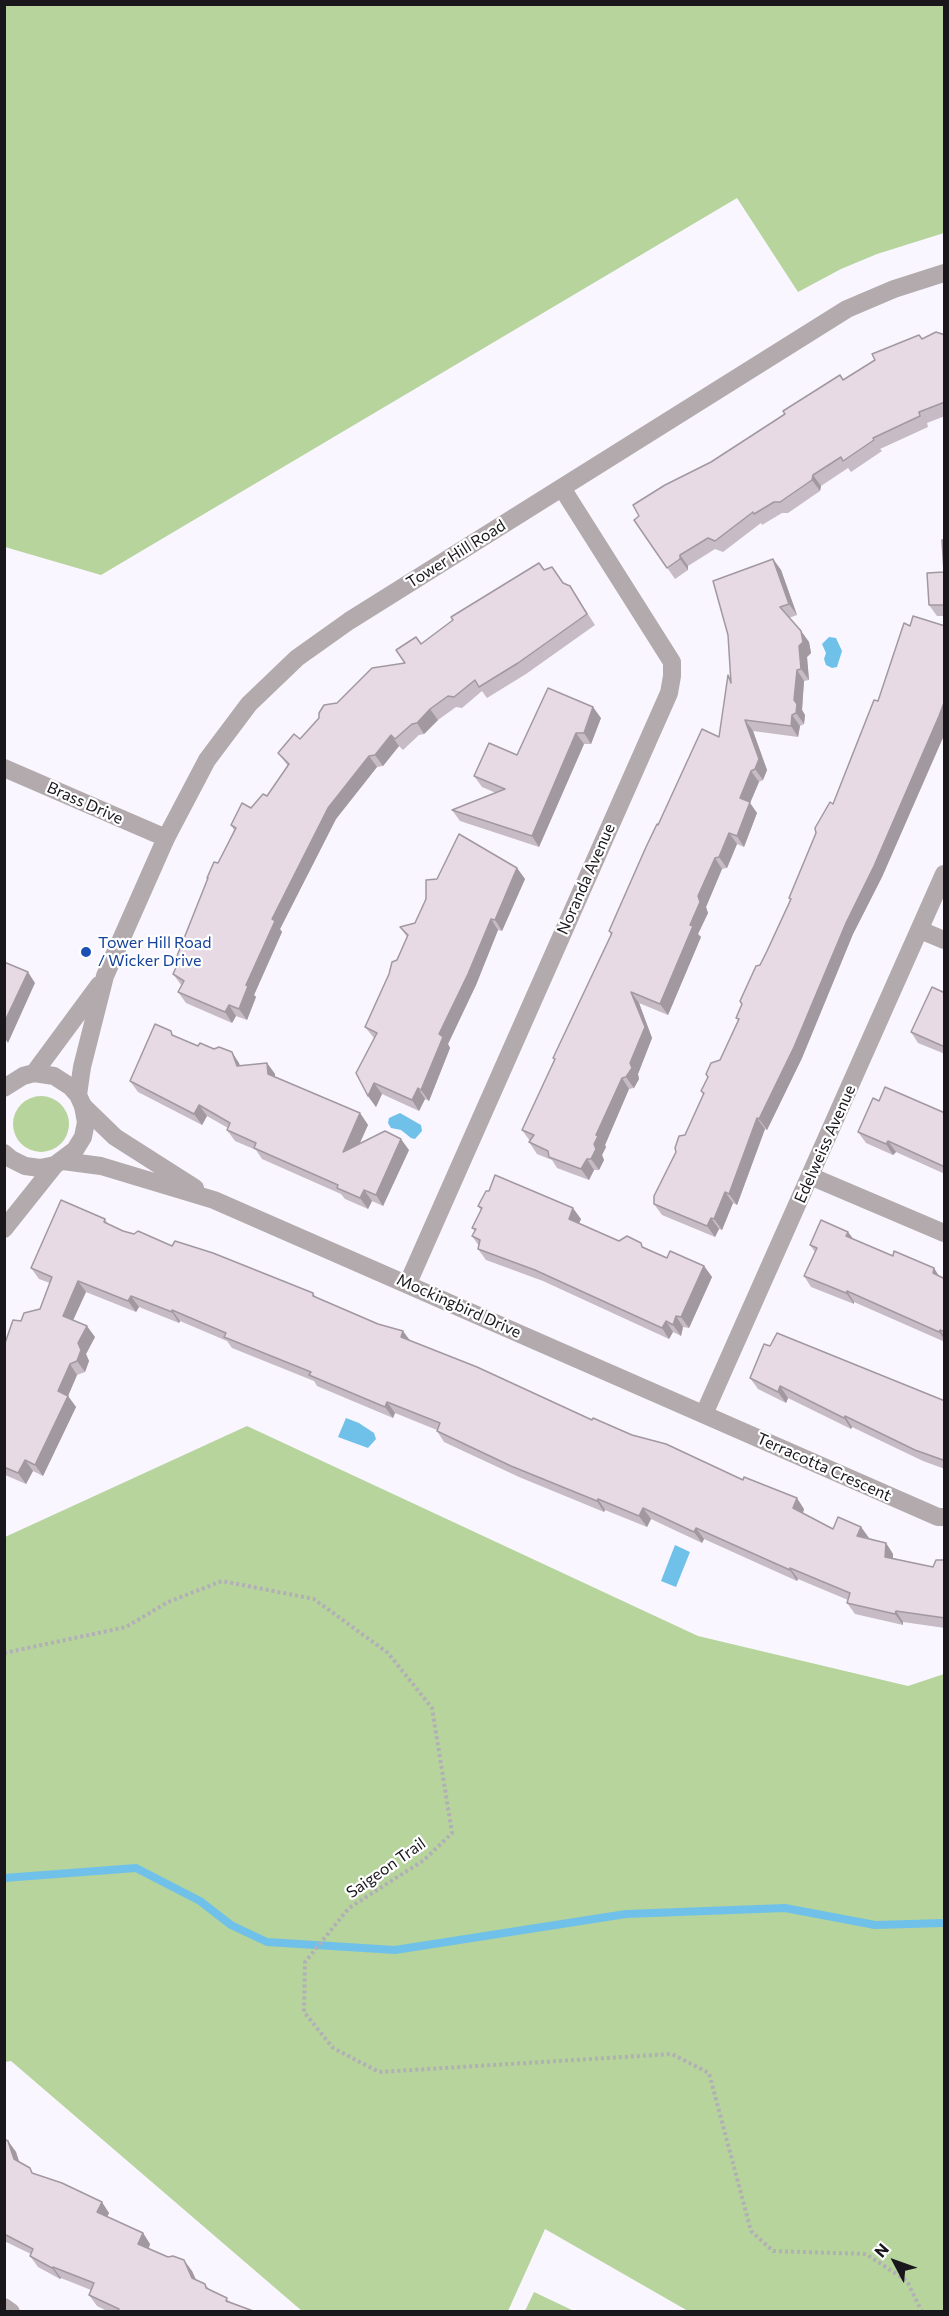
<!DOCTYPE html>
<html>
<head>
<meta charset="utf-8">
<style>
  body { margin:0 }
  #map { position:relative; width:949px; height:2316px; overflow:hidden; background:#f9f6ff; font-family:Commissioner,sans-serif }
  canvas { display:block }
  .frame { position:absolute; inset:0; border:6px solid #19171c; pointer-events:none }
  .north { position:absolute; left:865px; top:2232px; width:60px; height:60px; -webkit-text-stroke:4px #fff; paint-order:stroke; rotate:311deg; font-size:16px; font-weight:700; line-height:24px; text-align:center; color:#19171c }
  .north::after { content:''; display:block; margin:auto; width:21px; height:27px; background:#19171c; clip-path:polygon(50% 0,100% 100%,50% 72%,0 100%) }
</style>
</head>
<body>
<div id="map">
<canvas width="949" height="2316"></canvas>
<div class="frame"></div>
<div class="north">N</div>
</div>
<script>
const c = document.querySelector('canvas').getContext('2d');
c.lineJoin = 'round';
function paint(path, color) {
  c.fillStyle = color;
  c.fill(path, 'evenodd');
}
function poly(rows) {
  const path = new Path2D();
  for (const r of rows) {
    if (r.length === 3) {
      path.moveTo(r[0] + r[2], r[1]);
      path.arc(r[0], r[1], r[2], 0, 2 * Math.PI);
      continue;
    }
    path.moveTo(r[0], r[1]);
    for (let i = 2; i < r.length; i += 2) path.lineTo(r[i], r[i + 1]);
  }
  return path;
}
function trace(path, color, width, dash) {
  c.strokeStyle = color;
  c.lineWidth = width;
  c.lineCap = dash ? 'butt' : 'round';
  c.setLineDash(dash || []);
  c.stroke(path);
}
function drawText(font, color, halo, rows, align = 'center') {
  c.font = font + ' Commissioner,sans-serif';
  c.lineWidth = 4.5;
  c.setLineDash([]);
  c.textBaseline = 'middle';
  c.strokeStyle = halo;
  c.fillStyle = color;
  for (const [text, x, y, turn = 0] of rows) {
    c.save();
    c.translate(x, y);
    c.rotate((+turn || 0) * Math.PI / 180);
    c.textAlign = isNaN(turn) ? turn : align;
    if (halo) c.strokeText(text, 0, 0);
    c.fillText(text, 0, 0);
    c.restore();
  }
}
paint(poly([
  [4,5,944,5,944,233,877,254,841,269,798,292,737,198,101,575,5,547],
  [41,1124,28],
  [247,1426,698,1636,908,1686,944,1674,944,2311,688,2311,545,2229,508,2311,302,2311,11,2061,5,2062,5,1537],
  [534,2292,574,2311,525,2311]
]), '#b6d49c');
paint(poly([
  [829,637,836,638,842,651,837,667,832,668,826,665,824,659,826,653,822,644],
  [400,1113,421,1125,422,1131,415,1139,411,1138,401,1130,391,1128,388,1123,389,1118],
  [346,1418,359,1423,374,1433,376,1439,368,1448,338,1437],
  [675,1545,690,1552,676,1587,661,1581]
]), '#70c1e9');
trace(poly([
  [4,1878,136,1868,200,1901,231,1925,267,1942,395,1950,626,1914,785,1908,875,1925,944,1923]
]), '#70c1e9', 8);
trace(poly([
  [4,1653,126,1627,168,1602,222,1581,314,1599,388,1653,432,1708,452,1833,424,1860,349,1908,305,1962,304,2012,333,2048,379,2072,672,2054,709,2073,751,2231,773,2251,866,2254,907,2281,922,2312]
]), '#b2afb7', 4, [3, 3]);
trace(poly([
  [4,768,166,838],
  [920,930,944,940],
  [83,1106,115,1137,195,1188],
  [63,1161,101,1166,214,1200,938,1517,944,1517],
  [810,1176,944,1233],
  [408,1283,669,693,672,676,672,662,562,488],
  [704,1414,944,874],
  [4,2307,11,2312]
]), '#b2aaac', 18);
trace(poly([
  [34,1073,99,985],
  [4,1088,23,1076,34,1073,54,1076,71,1087,78,1095,83,1106,86,1122,83,1137,75,1150,55,1165,40,1168,25,1166,11,1159,4,1153],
  [78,1095,82,1067,105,976,166,838,207,760,249,704,297,658,349,621,847,309,894,289,944,273],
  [4,1229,55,1165]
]), '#b2aaac', 18);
paint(poly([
  [945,335,945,416,927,423,928,427,880,449,882,451,851,472,848,468,821,486,820,491,788,513,782,513,762,525,761,523,723,552,715,549,688,566,688,570,675,579,634,520,711,462,843,380,922,339],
  [945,540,945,616,937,616,929,605,944,572],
  [773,559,781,570,797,615,789,618,801,631,809,642,811,653,807,657,809,680,804,681,802,710,805,715,804,724,800,726,798,737,753,731,767,770,763,780,759,782,750,803,757,813,744,847,737,844,727,868,722,869,706,907,708,913,698,934,701,937,668,1015,639,1003,652,1038,638,1074,639,1079,634,1088,629,1089,605,1145,606,1147,602,1155,604,1160,599,1170,594,1170,589,1180,557,1168,552,1160,537,1154,529,1142,530,1141,522,1130,555,1060,553,1058,611,935,609,931,658,825,719,737,728,675,731,679],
  [544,570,563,583,570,586,595,625,526,674,487,698,482,691,462,708,456,707,438,720,424,734,419,735,403,750,399,746,383,766,377,767,336,819,280,929,282,932,254,995,256,997,247,1020,236,1016,232,1023,186,1003,178,992,182,986,173,974,178,964,175,961,208,880,207,878,218,863,234,830,231,825,251,808,267,796,288,766,278,753,300,739,337,703,405,663,421,644],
  [910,626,945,626,945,733,882,877,853,934,802,1058,767,1130,765,1129,737,1205,733,1203,722,1230,719,1229,715,1237,662,1215,654,1204,703,1095,701,1091,720,1060,738,1020,736,1018,790,900,789,898,833,804,878,701],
  [601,718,591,744,584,744,539,847,460,821,452,810,496,793,482,787,474,776,517,755],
  [517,868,525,879,502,931,498,930,476,985,448,1044,450,1048,429,1101,425,1099,419,1111,382,1094,376,1107,368,1096,374,1038,365,1027,407,937,400,927,415,923,437,879],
  [945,993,945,1054,918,1043,911,1032],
  [174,1036,198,1046,232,1052,240,1066,267,1063,275,1074,275,1077,360,1113,368,1125,359,1144,409,1150,383,1206,372,1201,368,1209,345,1199,341,1194,262,1159,256,1150,235,1141,227,1130,228,1128,207,1116,202,1125,138,1092,130,1081],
  [879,1101,945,1113,945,1174,896,1152,893,1155,866,1143,858,1132],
  [478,1206,581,1219,579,1223,619,1241,644,1247,667,1258,704,1266,712,1277,689,1328,683,1327,681,1336,673,1332,669,1339,543,1281,486,1260,478,1249,479,1246,472,1236,475,1232,472,1228,481,1210],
  [105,1219,108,1224,123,1231,313,1293,316,1297,378,1324,403,1331,410,1341,592,1420,804,1509,803,1513,833,1529,861,1527,869,1538,886,1543,893,1554,893,1558,933,1567,945,1560,945,1628,903,1622,903,1625,855,1614,847,1603,848,1600,798,1579,797,1581,704,1539,702,1543,651,1519,647,1527,605,1510,604,1512,519,1477,444,1442,437,1431,437,1430,395,1413,393,1418,317,1386,314,1381,232,1348,227,1341,180,1321,179,1323,139,1307,136,1312,86,1292,73,1320,95,1337,86,1354,89,1361,85,1372,77,1375,68,1396,76,1407,43,1476,33,1471,26,1484,5,1475,4,1476,4,1346,21,1321,40,1309,50,1283,39,1279,31,1268],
  [848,1232,854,1240,945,1279,945,1342,854,1302,854,1304,811,1287,804,1276,815,1252,810,1245],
  [770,1346,945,1401,945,1469,923,1461,852,1427,851,1429,788,1398,786,1403,758,1389,750,1378],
  [4,2139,8,2141,16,2152,19,2162,34,2174,109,2213,107,2217,143,2233,150,2244,149,2248,192,2271,196,2280,205,2284,209,2289,231,2302,256,2312,109,2312,97,2306,89,2295,91,2290,61,2278,60,2279,38,2267,30,2256,31,2254,4,2241]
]), '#c7bbc5');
paint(poly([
  [813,475,821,486,820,491,812,480],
  [680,555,688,566,688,570,680,559],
  [773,559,781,570,797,615,789,604],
  [801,631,809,642,811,653,807,657,809,680,801,669,799,646],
  [797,670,804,681,802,710,805,715,804,724,796,713,794,700],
  [945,700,945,733,882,877,853,934,802,1058,767,1130,759,1119],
  [593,707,601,718,591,744,584,733],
  [430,709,438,720,424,734,417,723],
  [792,715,800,726,798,737,791,726],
  [745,720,753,731,767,770,763,780,755,769],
  [576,733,584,744,539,847,532,836],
  [391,735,399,746,383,766,375,755],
  [369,756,377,767,336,819,280,929,282,932,254,995,256,997,247,1020,239,1009,246,985,272,919,328,808],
  [751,771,759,782,750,803,757,813,744,847,737,836,740,798],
  [729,833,737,844,727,868,719,857],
  [715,858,722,869,706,907,708,913,698,934,701,937,668,1015,660,1004,690,925,698,896],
  [517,868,525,879,502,931,495,920],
  [491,919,498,930,476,985,448,1044,450,1048,429,1101,421,1090,439,1034],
  [28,972,35,983,8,1043,4,1037,4,1023],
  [631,992,639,1003,652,1038,638,1074,639,1079,634,1088,626,1077],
  [229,1005,236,1016,232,1023,225,1012],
  [232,1052,239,1063,244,1077,237,1066],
  [267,1063,275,1074,275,1085,268,1074],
  [622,1078,629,1089,605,1145,606,1147,602,1155,604,1160,599,1170,591,1159,596,1135],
  [374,1083,382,1094,376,1107,368,1096],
  [418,1088,425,1099,419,1111,412,1100],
  [199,1105,207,1116,202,1125,194,1114],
  [360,1113,368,1125,351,1163,343,1152],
  [757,1118,765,1129,737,1205,729,1194],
  [401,1139,409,1150,383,1206,376,1195],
  [888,1141,896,1152,893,1155,886,1144],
  [587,1159,594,1170,589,1180,581,1169],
  [364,1190,372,1201,368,1209,360,1198],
  [725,1192,733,1203,722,1230,714,1219],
  [573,1208,581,1219,576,1230,569,1219],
  [711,1218,719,1229,715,1237,707,1226],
  [848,1232,856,1243,846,1236],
  [704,1266,712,1277,689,1328,681,1317],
  [934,1268,941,1279,933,1273],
  [78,1281,86,1292,70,1327,63,1316],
  [847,1291,854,1302,854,1304,846,1293],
  [131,1296,139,1307,136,1312,128,1301],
  [172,1310,180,1321,179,1323,172,1312],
  [676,1316,683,1327,681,1336,673,1325],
  [666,1321,673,1332,669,1339,662,1328],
  [87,1326,95,1337,86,1354,89,1361,85,1372,77,1361,78,1343],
  [940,1330,945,1337,945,1340,939,1332],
  [403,1331,411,1342,401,1337],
  [70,1364,77,1375,68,1396,76,1407,43,1476,35,1465,58,1391],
  [780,1386,788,1398,786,1403,778,1392],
  [387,1402,395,1413,393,1418,385,1407],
  [845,1416,852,1427,851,1429,844,1418],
  [25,1460,33,1471,26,1484,18,1473],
  [797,1498,804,1509,801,1519,793,1508],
  [598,1499,605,1510,604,1512,597,1501],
  [643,1508,651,1519,647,1527,639,1516],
  [861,1527,869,1538,857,1536],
  [696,1528,704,1539,702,1543,694,1532],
  [886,1543,893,1554,893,1568,885,1557],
  [790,1568,798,1579,797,1581,790,1570],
  [896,1611,903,1622,903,1625,895,1614],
  [8,2141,16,2152,22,2170,14,2159],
  [102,2202,109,2213,104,2223,97,2212],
  [143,2233,150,2244,146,2255,138,2244],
  [184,2260,192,2271,200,2289,192,2278],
  [53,2267,61,2278,60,2279,52,2268]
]), '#a299a0');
const building = poly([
  [936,332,945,335,945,402,919,412,920,416,873,438,874,440,843,461,841,457,813,475,812,480,780,502,774,502,754,514,753,512,715,541,708,538,680,555,680,559,667,568,634,520,639,516,633,505,665,485,711,462,785,414,783,411,840,375,843,380,875,360,872,354,919,335,922,339,936,332],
  [942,540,945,540,945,605,929,605,927,573,944,572,942,540],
  [773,559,789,604,780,607,801,631,803,642,799,646,801,669,797,670,794,700,797,704,796,713,792,715,791,726,745,720,759,759,755,769,751,771,740,798,750,802,737,836,729,833,719,857,715,858,698,896,700,902,690,925,693,926,660,1004,631,992,645,1027,630,1063,632,1068,626,1077,622,1078,596,1135,598,1136,594,1144,596,1149,591,1159,587,1159,581,1169,549,1157,548,1151,529,1142,534,1135,522,1130,555,1059,553,1058,612,933,609,931,646,847,657,824,658,825,702,729,719,737,728,675,731,683,728,635,713,581,773,559],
  [539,563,544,570,552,567,563,583,570,586,587,614,518,663,479,687,475,680,454,697,448,696,430,709,417,723,412,724,395,739,391,735,375,755,369,756,328,808,272,919,275,921,246,985,248,986,239,1009,229,1005,225,1012,178,992,184,981,173,974,178,963,175,961,208,878,207,878,214,862,218,863,236,828,231,825,242,803,251,808,263,794,267,796,289,764,278,753,294,734,300,739,319,718,319,713,324,705,337,703,372,668,405,663,396,650,416,637,421,644,453,620,451,617,539,563],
  [913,616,945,626,945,700,939,716,874,866,846,923,794,1047,759,1119,757,1118,729,1194,725,1192,714,1219,711,1218,707,1226,654,1204,654,1196,676,1152,675,1148,679,1136,685,1135,704,1093,701,1091,708,1077,706,1074,711,1063,720,1060,739,1019,736,1018,742,1004,740,1001,756,966,760,965,767,951,791,899,789,898,816,833,815,828,830,802,833,804,874,700,878,701,904,623,910,626,913,616],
  [548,688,593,707,584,733,576,733,532,836,452,810,505,789,474,776,489,743,517,755,548,688],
  [459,834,517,868,495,920,491,919,468,974,439,1034,443,1037,421,1090,418,1088,412,1100,374,1083,368,1096,356,1073,377,1033,365,1027,389,974,392,962,397,960,408,935,400,927,415,923,426,899,426,880,437,879,459,834],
  [4,962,28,972,4,1023,4,962],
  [932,987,945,993,945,1047,911,1032,932,987],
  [155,1024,171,1031,172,1035,198,1046,200,1043,214,1049,219,1047,232,1052,237,1066,267,1063,268,1074,360,1113,343,1152,385,1131,401,1139,376,1195,364,1190,360,1198,337,1188,338,1185,254,1148,256,1143,227,1130,230,1123,199,1105,194,1114,130,1081,155,1024],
  [885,1087,945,1113,945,1167,888,1141,886,1144,858,1132,873,1098,879,1101,885,1087],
  [495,1175,573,1208,569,1219,619,1241,627,1236,641,1243,642,1247,667,1258,670,1251,704,1266,681,1317,676,1316,673,1325,666,1321,662,1328,535,1270,478,1249,480,1240,472,1236,476,1229,472,1228,482,1208,478,1206,486,1191,489,1191,495,1175],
  [61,1200,105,1219,104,1222,123,1231,134,1234,138,1231,172,1246,175,1241,213,1253,313,1293,313,1296,378,1324,403,1331,401,1337,477,1367,592,1420,593,1418,632,1435,666,1444,743,1480,744,1477,797,1498,793,1508,833,1529,838,1517,861,1527,857,1536,886,1543,885,1557,933,1567,936,1560,945,1560,945,1618,896,1611,895,1614,847,1603,850,1593,790,1568,790,1570,696,1528,694,1532,643,1508,639,1516,598,1499,597,1501,511,1466,437,1431,440,1423,387,1402,385,1407,309,1375,311,1372,224,1337,226,1333,172,1310,172,1312,131,1296,128,1301,78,1281,63,1316,87,1326,78,1343,81,1350,77,1361,70,1364,58,1391,68,1396,35,1465,25,1460,18,1473,4,1467,4,1346,13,1320,21,1321,24,1313,40,1309,52,1277,31,1268,61,1200],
  [821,1220,848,1232,846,1236,893,1256,894,1251,934,1268,933,1273,945,1279,945,1332,940,1330,939,1332,847,1291,846,1293,804,1276,817,1248,810,1245,821,1220],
  [777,1333,945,1401,945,1456,943,1460,915,1450,845,1416,844,1418,780,1386,778,1392,750,1378,764,1344,770,1346,777,1333],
  [4,2139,8,2141,14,2159,30,2168,32,2173,62,2183,102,2202,97,2212,143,2233,138,2244,168,2257,173,2256,184,2260,192,2278,205,2284,206,2288,227,2298,226,2301,256,2312,118,2312,119,2309,89,2295,94,2283,53,2267,52,2268,30,2256,33,2249,4,2234,4,2139]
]);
paint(building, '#e7dae5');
trace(building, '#a299a0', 1.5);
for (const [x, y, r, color] of [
  [86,952,6,"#1a4fb4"]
]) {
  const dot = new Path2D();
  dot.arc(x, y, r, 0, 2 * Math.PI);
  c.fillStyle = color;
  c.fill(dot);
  trace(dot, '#fff', 2);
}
drawText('16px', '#19171c', '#fff', [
  ["Tower Hill Road",456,554,-32],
  ["Brass Drive",85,803,24],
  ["Noranda Avenue",586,879,-66],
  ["Edelweiss Avenue",825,1144,-66],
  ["Mockingbird Drive",459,1306,24],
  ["Terracotta Crescent",824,1467,24],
  ["Saigeon Trail",386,1868,-35]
]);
drawText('16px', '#164399', '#fff', [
  ["Tower Hill Road",98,943],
  ["/ Wicker Drive",98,961]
], 'left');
</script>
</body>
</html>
